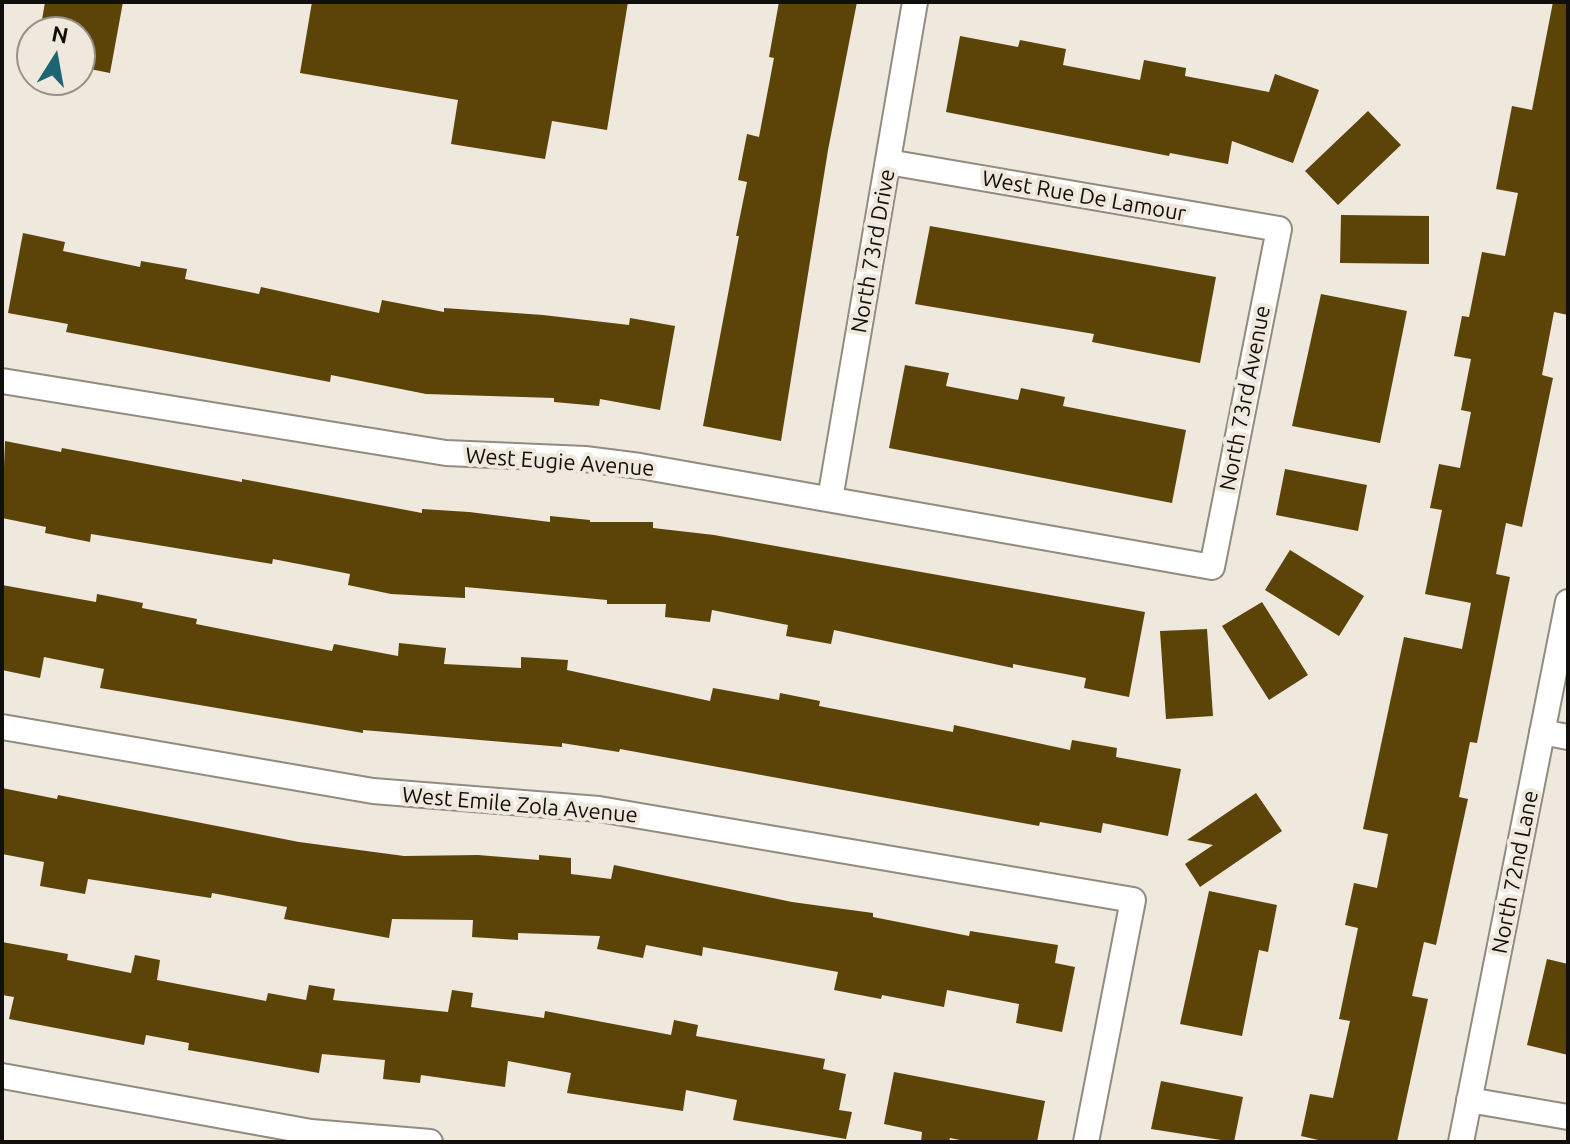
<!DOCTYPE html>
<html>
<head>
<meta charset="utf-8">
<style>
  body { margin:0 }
  #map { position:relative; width:1570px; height:1144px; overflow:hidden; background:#efe8dc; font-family:Ubuntu,sans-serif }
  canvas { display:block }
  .frame { position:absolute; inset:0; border:4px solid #110f0b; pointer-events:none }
  .north { position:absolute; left:16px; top:16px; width:80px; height:80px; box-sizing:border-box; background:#efe8dc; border:2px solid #969188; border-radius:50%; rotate:11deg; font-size:22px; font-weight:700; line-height:32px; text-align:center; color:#110f0b }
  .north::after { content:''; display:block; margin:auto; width:28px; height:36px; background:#1e6574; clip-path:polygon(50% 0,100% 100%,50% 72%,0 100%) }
</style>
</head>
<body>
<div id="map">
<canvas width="1570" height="1144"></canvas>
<div class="frame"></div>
<div class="north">N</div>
</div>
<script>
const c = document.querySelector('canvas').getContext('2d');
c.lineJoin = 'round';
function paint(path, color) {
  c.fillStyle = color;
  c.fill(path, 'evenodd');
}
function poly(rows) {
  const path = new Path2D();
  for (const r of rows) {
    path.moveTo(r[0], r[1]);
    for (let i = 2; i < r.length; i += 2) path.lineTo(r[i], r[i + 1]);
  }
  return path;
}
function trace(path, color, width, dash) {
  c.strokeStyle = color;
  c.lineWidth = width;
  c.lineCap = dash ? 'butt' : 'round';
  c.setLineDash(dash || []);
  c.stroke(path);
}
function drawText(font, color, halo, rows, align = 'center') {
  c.font = font + ' Ubuntu,sans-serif';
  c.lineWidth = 8;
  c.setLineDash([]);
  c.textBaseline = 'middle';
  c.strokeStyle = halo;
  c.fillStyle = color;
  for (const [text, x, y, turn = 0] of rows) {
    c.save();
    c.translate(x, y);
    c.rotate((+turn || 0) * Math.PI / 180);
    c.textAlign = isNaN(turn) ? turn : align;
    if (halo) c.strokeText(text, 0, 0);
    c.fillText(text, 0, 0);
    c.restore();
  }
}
paint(poly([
  [45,2,123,2,110,73,80,67,80,32,40,32],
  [312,2,628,2,607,130,552,121,545,159,451,144,458,100,300,73],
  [779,2,857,2,828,150,781,441,703,426,739,236,736,236,747,182,738,180,747,134,759,137,774,58,769,57],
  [1553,2,1568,2,1568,315,1554,312,1542,375,1553,378,1522,527,1506,523,1496,574,1510,577,1477,743,1470,742,1459,797,1468,799,1436,945,1424,942,1412,996,1428,999,1397,1142,1327,1142,1301,1136,1310,1094,1333,1098,1350,1021,1339,1019,1358,928,1345,925,1354,883,1377,888,1388,834,1363,829,1404,637,1462,649,1471,603,1425,594,1442,510,1430,508,1439,464,1460,468,1471,412,1461,410,1471,359,1454,356,1462,316,1469,317,1482,252,1505,256,1518,193,1496,189,1512,106,1532,110],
  [960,36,1018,47,1020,40,1066,49,1063,65,1140,80,1144,60,1186,68,1185,76,1269,92,1275,74,1319,90,1293,163,1232,141,1228,164,1170,153,1169,156,946,112],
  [1368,111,1401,145,1338,205,1305,171],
  [1341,215,1429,216,1429,264,1340,263],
  [930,226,1216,277,1200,363,1092,342,1094,334,915,304],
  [23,233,65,242,63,251,140,267,141,261,187,269,185,279,259,294,261,287,379,313,382,300,444,312,444,308,543,315,629,325,630,318,675,326,660,410,600,399,599,406,554,402,554,398,426,394,331,375,330,382,66,332,68,324,8,313],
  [1321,294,1407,311,1380,443,1292,426],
  [905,365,949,373,946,386,1018,400,1021,388,1065,397,1063,406,1186,430,1172,503,889,448],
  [5,441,61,452,62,448,242,482,242,479,422,513,422,509,469,512,550,522,550,516,590,520,590,522,653,522,653,528,714,535,1145,612,1129,697,1084,688,1086,678,1013,664,1013,668,834,630,831,644,786,636,788,625,712,610,710,622,665,617,666,604,607,604,607,600,465,587,465,598,391,594,348,585,350,574,273,559,272,564,91,534,90,542,45,533,46,527,2,518],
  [1285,469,1367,485,1358,531,1276,515],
  [1290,550,1364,596,1339,636,1265,590],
  [2,585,96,602,97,594,143,603,142,608,197,619,196,624,332,651,334,644,398,656,399,643,446,648,444,664,521,668,521,657,568,660,567,670,710,701,713,688,779,700,780,693,820,701,819,706,953,732,954,725,1070,750,1072,740,1117,748,1116,757,1181,769,1168,836,1103,823,1101,833,1040,822,1039,826,620,749,619,752,562,743,562,747,363,730,363,733,100,688,104,669,44,657,40,678,2,670],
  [1262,602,1308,675,1269,700,1222,626],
  [1207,629,1213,716,1166,719,1160,631],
  [2,788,57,799,58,795,299,842,404,856,478,855,539,860,539,855,571,858,571,874,611,879,614,865,792,902,873,913,873,917,969,936,970,931,1058,945,1055,963,1075,967,1062,1032,1016,1023,1019,1004,947,990,944,1007,882,995,881,999,834,990,838,972,703,947,702,956,646,945,643,958,597,949,600,936,518,933,518,940,472,937,473,920,392,919,389,938,284,919,287,907,212,893,211,898,88,879,85,894,40,886,44,862,2,854],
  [1256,793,1282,831,1200,887,1185,864,1213,845,1187,840],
  [1209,891,1277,905,1268,952,1259,950,1242,1036,1180,1024],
  [2,942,68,954,67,960,131,973,135,955,160,960,157,980,266,1001,268,993,306,1000,309,985,335,989,333,1000,448,1012,452,990,473,993,471,1007,544,1018,545,1011,671,1035,674,1020,698,1025,696,1036,825,1059,823,1069,846,1074,839,1110,852,1112,846,1139,733,1120,737,1100,686,1090,683,1111,567,1093,571,1073,508,1061,505,1087,421,1075,420,1083,383,1079,385,1060,322,1054,319,1073,188,1050,189,1043,146,1035,144,1045,9,1019,14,997,2,995],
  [1547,959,1568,964,1568,1055,1527,1045],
  [894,1072,1045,1101,1037,1142,970,1142,950,1138,949,1142,921,1142,922,1132,884,1124],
  [1161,1081,1243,1097,1234,1142,1151,1129]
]), '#5c4308');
const street = poly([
  [2,381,446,453,585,459,640,466,1212,567,1279,229,888,162],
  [830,499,915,2],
  [2,727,373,791,599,809,1133,900,1086,1142],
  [1542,732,1568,737],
  [2,1076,311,1132,430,1142],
  [1469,1100,1568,1117],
  [1461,1142,1568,602]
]);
trace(street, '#918b80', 28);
trace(street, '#fff', 24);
drawText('22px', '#110f0b', '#efe8dc', [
  ["West Rue De Lamour",1084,196,10],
  ["North 73rd Drive",873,251,-80],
  ["North 73rd Avenue",1245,398,-79],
  ["West Eugie Avenue",560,462,4],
  ["West Emile Zola Avenue",520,805,5],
  ["North 72nd Lane",1515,872,-79]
]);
</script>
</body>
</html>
